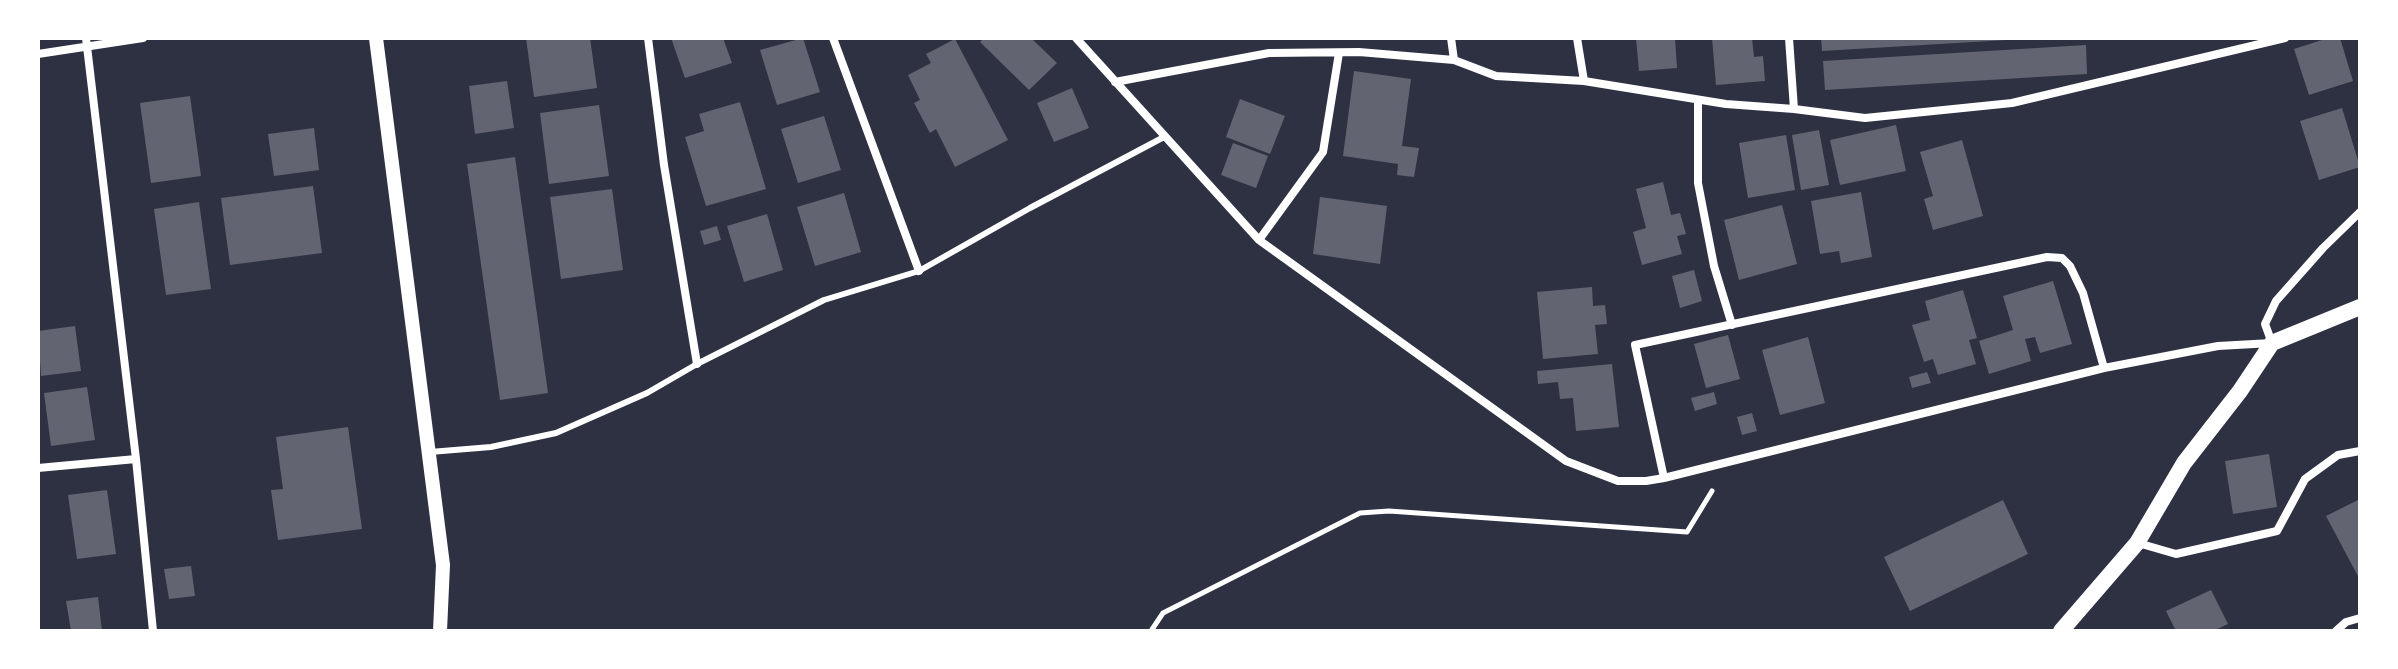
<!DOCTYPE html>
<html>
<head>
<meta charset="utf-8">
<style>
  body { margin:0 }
  #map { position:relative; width:2398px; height:669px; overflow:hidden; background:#2d3142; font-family:"Source Sans 3",sans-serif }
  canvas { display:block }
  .frame { position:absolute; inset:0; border:40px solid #fff; pointer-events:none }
</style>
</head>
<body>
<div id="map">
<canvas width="2398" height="669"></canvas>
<div class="frame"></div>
</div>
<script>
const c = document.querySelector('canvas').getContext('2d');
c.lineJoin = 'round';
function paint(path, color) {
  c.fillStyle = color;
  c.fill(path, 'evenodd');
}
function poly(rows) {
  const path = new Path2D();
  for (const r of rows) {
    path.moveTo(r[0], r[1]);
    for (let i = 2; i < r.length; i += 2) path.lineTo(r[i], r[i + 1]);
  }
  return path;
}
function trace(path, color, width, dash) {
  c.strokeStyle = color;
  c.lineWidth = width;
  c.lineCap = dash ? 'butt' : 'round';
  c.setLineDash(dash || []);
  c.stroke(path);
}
paint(poly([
  [526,38,590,38,597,88,534,97],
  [671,38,723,38,732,63,685,78],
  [803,38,820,92,777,105,760,50],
  [984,38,1031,38,1057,63,1029,90,980,42],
  [1636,38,1675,38,1677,68,1639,71],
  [1712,38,1752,38,1754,57,1763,56,1765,81,1716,85],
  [1821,38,2007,38,2007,40,1822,51],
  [2328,38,2340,38,2353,81,2309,95,2294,49],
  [955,39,1008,140,955,167,936,129,930,133,914,103,920,100,908,75,931,63,926,54],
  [2086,45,2087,74,1825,90,1823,61],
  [1354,71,1411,79,1402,146,1419,148,1414,177,1397,175,1398,164,1343,156],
  [507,81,514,128,475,134,469,86],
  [1072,88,1089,128,1054,142,1037,103],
  [190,96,201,176,151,183,140,103],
  [1240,99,1285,116,1270,154,1226,137],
  [740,102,766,189,706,206,685,137,704,131,699,114],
  [599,105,609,176,549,184,540,113],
  [2342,108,2360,167,2319,180,2300,121],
  [824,116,841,170,798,183,781,129],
  [1896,125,1906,171,1840,185,1830,140],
  [314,128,319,170,274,176,268,134],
  [1819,130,1829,185,1801,190,1792,135],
  [1786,135,1795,190,1748,198,1739,143],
  [1962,140,1983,216,1933,230,1924,199,1933,196,1920,152],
  [1233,143,1268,156,1256,188,1221,175],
  [515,157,548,393,500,400,467,164],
  [1663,182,1671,215,1680,213,1686,234,1677,236,1682,254,1642,265,1633,232,1646,228,1636,189],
  [313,186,322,253,230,265,221,198],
  [612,189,623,270,561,279,550,197],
  [1861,192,1872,257,1841,263,1839,251,1820,254,1811,201],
  [844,193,861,252,815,266,797,207],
  [1320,197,1387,206,1380,264,1313,254],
  [199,202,211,289,166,295,154,209],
  [1782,205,1797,264,1739,280,1724,220],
  [767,214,783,270,744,282,727,226],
  [717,226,721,240,704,245,700,231],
  [1694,270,1702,301,1680,308,1672,276],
  [2053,281,2072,344,2040,353,2035,337,2025,339,2031,361,1989,374,1979,341,2013,330,2003,296],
  [1592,287,1593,306,1605,305,1607,324,1595,325,1598,354,1543,359,1537,292],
  [1963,290,1977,338,1969,340,1976,364,1938,375,1933,359,1924,362,1912,325,1930,320,1925,301],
  [75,326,81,371,41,376,38,331],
  [1728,335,1740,379,1706,388,1694,344],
  [1808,337,1825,403,1780,415,1762,350],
  [1612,364,1619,427,1576,431,1573,398,1560,399,1558,382,1538,384,1537,371],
  [1927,372,1931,383,1912,388,1909,377],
  [87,387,95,440,51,446,44,393],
  [1714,392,1717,404,1695,411,1691,398],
  [1752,413,1757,431,1742,435,1737,417],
  [348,427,362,529,278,540,271,490,283,489,276,437],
  [2269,454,2277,507,2233,514,2225,461],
  [107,490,116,554,77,559,68,495],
  [2360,499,2360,580,2326,516],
  [2003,500,2028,554,1910,611,1884,557],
  [191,566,195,596,169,599,164,569],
  [2211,590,2228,624,2213,631,2176,631,2166,611],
  [98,597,102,631,71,631,66,601]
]), '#626471');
trace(poly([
  [1151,631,1163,613,1360,513,1389,511,1687,532,1712,491]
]), '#fff', 5);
trace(poly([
  [430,452,491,447,556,433,647,393,697,364,824,300,919,271,1030,208,1164,137]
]), '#fff', 6);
trace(poly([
  [86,38,136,459,153,631],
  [648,38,664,165,697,364],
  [833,38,919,271],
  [1076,38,1259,240,1566,461,1618,481,1646,481,1664,478,2104,368,2218,346,2272,343,2265,324,2276,301,2323,248,2360,212],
  [1451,38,1454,60],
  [1577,38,1584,81],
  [1789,38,1794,109],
  [38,54,143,38],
  [1115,82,1269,53,1359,52,1454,60,1496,76,1584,81,1726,104,1794,109,1865,118,2012,103,2285,38],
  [1698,100,1698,183,1714,266,1732,325],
  [1259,240,1323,152,1339,53],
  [38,468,136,459],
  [1664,478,1635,345,2047,257,2062,258,2070,266,2083,293,2104,368],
  [2138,543,2176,554,2277,531,2305,479,2338,455,2360,451],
  [2336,631,2346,622,2360,618]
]), '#fff', 8);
trace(poly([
  [376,38,443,565,440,631]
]), '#fff', 14);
trace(poly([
  [2061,631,2137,543,2184,463,2240,391,2272,343,2360,307]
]), '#fff', 16);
</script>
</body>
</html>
